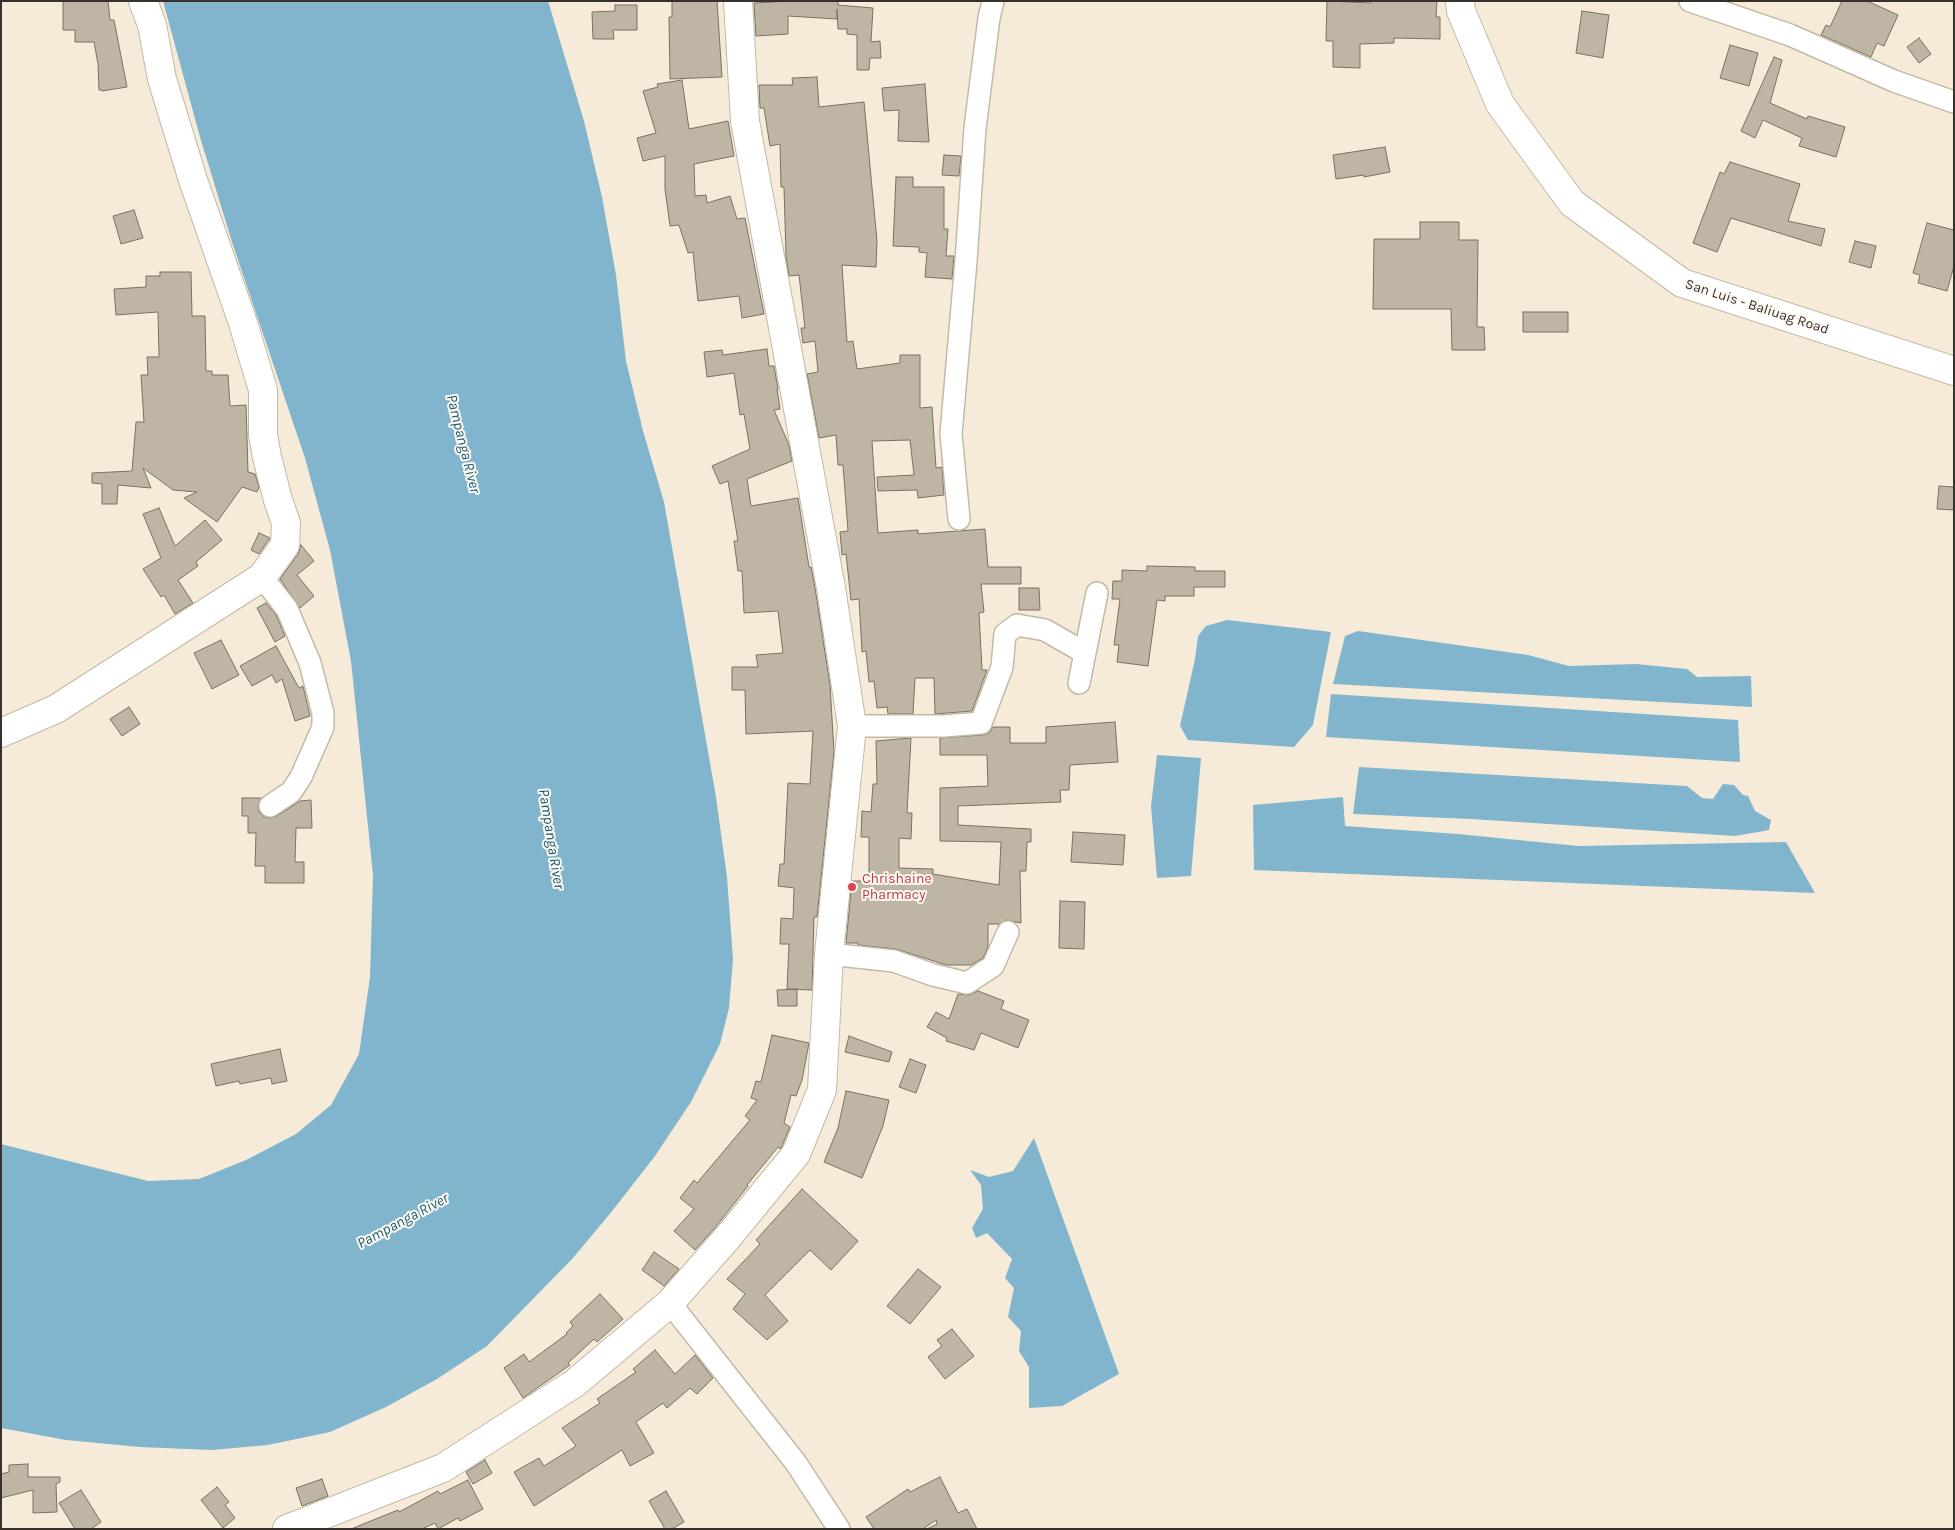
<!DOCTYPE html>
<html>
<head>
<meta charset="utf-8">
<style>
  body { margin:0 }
  #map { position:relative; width:1955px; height:1530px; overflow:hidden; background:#f6ebd9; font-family:Karla,sans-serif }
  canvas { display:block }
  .frame { position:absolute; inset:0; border:2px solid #36322b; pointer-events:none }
</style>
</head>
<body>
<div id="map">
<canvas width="1955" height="1530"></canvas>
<div class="frame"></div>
</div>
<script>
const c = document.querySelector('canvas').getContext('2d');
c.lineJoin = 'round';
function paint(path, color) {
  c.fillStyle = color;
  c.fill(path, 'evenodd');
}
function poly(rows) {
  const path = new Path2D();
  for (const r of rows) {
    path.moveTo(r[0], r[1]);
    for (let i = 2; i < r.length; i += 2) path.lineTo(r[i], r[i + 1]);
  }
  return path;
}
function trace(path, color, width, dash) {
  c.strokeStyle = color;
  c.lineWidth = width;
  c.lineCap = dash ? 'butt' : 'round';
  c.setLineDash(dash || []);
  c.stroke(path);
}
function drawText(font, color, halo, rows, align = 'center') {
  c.font = font + ' Karla,sans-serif';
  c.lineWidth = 4;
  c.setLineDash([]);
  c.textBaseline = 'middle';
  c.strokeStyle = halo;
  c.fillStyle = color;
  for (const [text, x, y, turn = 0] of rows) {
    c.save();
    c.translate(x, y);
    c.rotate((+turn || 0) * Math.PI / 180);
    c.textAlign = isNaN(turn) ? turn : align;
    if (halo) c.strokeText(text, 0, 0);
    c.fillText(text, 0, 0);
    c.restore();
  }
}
paint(poly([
  [163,1,548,1,584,121,602,197,616,275,626,361,643,431,664,502,716,797,727,877,733,959,729,1008,720,1044,691,1102,655,1156,613,1210,573,1258,487,1346,437,1379,386,1407,330,1432,268,1445,212,1450,140,1447,66,1440,1,1428,1,1144,148,1181,199,1179,246,1160,296,1134,331,1105,359,1054,370,977,373,875,351,661,330,550,305,458,232,242,200,137],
  [1227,620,1331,632,1313,725,1294,747,1188,740,1180,726,1195,659,1198,636,1206,626],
  [1358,631,1528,655,1569,666,1636,664,1687,669,1697,677,1751,676,1752,707,1333,684,1345,636],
  [1331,694,1738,720,1740,762,1326,737],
  [1157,755,1201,758,1191,876,1157,878,1151,806],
  [1359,767,1687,786,1702,798,1713,799,1723,784,1734,785,1743,795,1748,796,1755,811,1771,820,1769,830,1735,836,1471,819,1353,814],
  [1343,797,1345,826,1458,834,1578,846,1786,842,1815,893,1254,870,1253,805],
  [1034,1138,1119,1374,1062,1406,1029,1408,1029,1367,1019,1351,1021,1331,1008,1317,1014,1288,1005,1278,1012,1259,987,1233,976,1238,972,1228,983,1209,981,1185,970,1170,989,1177,1013,1171]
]), '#81b5cd');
const building = poly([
  [63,1,108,1,110,20,114,20,127,87,102,91,102,90,99,90,98,64,94,42,75,42,75,30,63,30,63,1],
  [672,1,717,1,722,77,670,79,669,17,672,17,672,1],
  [792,1,838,1,838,5,873,8,871,42,880,41,881,58,870,58,869,70,857,70,857,35,847,34,847,29,838,29,837,9,837,19,788,16,788,34,756,36,754,3,792,1],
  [1327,1,1371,3,1371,1,1437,1,1436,17,1440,17,1440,39,1394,38,1394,43,1360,44,1360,68,1333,67,1333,41,1326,41,1327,1],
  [1842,1,1867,1,1898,15,1884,46,1877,43,1871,57,1821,35,1826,25,1830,27,1842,1],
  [615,5,637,5,637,30,613,30,614,39,593,39,592,12,615,11,615,5],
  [1582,11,1609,15,1603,58,1576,53,1582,11],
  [1919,38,1931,54,1919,63,1907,47,1919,38],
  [1730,45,1758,53,1749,86,1720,78,1730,45],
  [1774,57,1782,60,1770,103,1807,119,1808,116,1845,127,1836,157,1799,146,1802,138,1763,120,1755,138,1741,131,1774,57],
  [817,77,819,107,864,102,877,241,876,267,842,265,847,342,853,341,857,369,900,363,900,355,920,355,920,408,932,407,936,468,942,467,944,495,918,498,917,490,878,491,877,477,914,475,910,440,872,441,878,533,918,530,918,534,985,529,988,567,1021,567,1021,584,981,584,984,612,979,613,982,670,987,670,972,711,935,714,934,678,915,678,913,714,888,714,887,707,877,708,874,681,869,682,866,651,862,652,859,599,851,600,846,554,842,555,840,532,848,531,843,465,838,465,836,435,819,438,807,374,818,372,815,341,803,343,801,328,805,328,799,275,789,276,786,256,784,187,781,187,780,144,770,146,764,108,760,108,759,85,793,85,792,78,817,77],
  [682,80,689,129,728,121,734,156,694,164,695,196,706,195,707,203,730,196,737,219,745,218,764,314,742,318,739,296,698,301,693,252,688,253,679,225,670,226,665,189,665,156,643,161,637,138,656,133,643,91,658,87,657,84,682,80],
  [925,84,929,142,898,141,899,110,884,111,882,88,925,84],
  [1385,147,1390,172,1364,177,1364,175,1336,179,1333,155,1385,147],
  [944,155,961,156,959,176,942,175,944,155],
  [1730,162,1800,184,1788,221,1825,229,1821,246,1731,218,1717,252,1693,243,1720,172,1724,174,1730,162],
  [896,177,913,177,913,187,944,187,944,229,948,229,946,256,954,256,952,279,925,277,927,253,919,252,919,247,893,246,896,177],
  [134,210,143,238,121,244,113,216,134,210],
  [1420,222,1459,222,1459,240,1478,240,1477,327,1484,327,1485,350,1452,350,1451,309,1373,309,1374,239,1420,239,1420,222],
  [1927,223,1954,230,1954,266,1947,291,1918,283,1920,275,1913,273,1927,223],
  [1855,241,1876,246,1871,268,1849,262,1855,241],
  [160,272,191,272,192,316,205,316,206,371,212,371,212,375,228,375,230,406,246,405,248,472,255,474,259,487,257,492,242,487,217,522,184,498,197,492,173,490,143,468,151,488,118,485,117,504,102,504,102,484,92,483,92,473,132,471,136,422,144,422,141,375,148,375,147,357,159,357,158,312,116,315,114,289,146,287,146,276,160,276,160,272],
  [1523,312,1568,312,1568,332,1523,332,1523,312],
  [767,349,769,366,774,366,778,389,777,389,780,409,774,410,789,445,792,461,747,479,751,506,798,498,809,567,811,567,815,588,830,685,834,752,817,917,814,917,812,990,787,989,789,944,780,944,781,918,793,919,794,888,778,886,780,864,784,864,788,783,810,784,813,731,746,734,745,690,732,690,732,667,758,667,756,655,783,653,778,611,744,613,742,571,738,571,734,541,738,541,728,481,720,484,712,466,750,449,744,414,740,415,734,373,707,377,704,352,722,350,723,355,767,349],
  [1939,486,1954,487,1954,510,1937,509,1939,486],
  [159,508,175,546,205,520,222,540,196,562,198,566,178,580,193,603,175,614,164,595,161,597,143,569,161,558,143,514,159,508],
  [259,533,270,538,259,554,251,550,259,533],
  [301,545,314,561,297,575,314,596,300,608,280,579,298,554,301,545],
  [1147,566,1195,567,1195,571,1225,571,1225,587,1194,587,1194,596,1165,596,1165,601,1157,600,1148,666,1117,662,1119,645,1114,645,1120,599,1112,599,1113,581,1122,581,1122,570,1147,571,1147,566],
  [1019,588,1039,588,1040,610,1019,610,1019,588],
  [266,603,276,615,285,636,275,642,257,608,266,603],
  [221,640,239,675,212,689,194,653,221,640],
  [276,646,299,688,303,686,310,716,295,721,282,679,276,683,272,675,252,686,240,666,276,646],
  [129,707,140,724,122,736,110,719,129,707],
  [1115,722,1118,762,1070,765,1069,790,1060,790,1061,802,958,806,958,825,1031,829,1031,842,1027,842,1026,871,1020,871,1021,923,1007,920,999,924,988,924,988,947,983,958,971,965,946,965,896,949,858,945,858,943,846,943,852,881,869,881,869,837,861,837,862,811,871,812,873,784,877,784,876,741,911,738,907,813,912,813,911,839,899,838,899,868,933,869,933,874,999,885,1001,842,940,841,940,788,988,786,987,755,940,755,940,738,982,735,989,733,993,727,1010,727,1010,743,1046,743,1046,727,1115,722],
  [242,798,261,798,258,806,259,812,264,817,270,818,277,816,300,801,311,800,312,828,296,828,295,862,304,862,304,883,265,883,265,866,255,866,256,833,248,833,248,816,242,816,242,798],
  [1073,832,1125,835,1123,865,1071,862,1073,832],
  [1060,901,1085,902,1084,949,1059,948,1060,901],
  [797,989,797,1006,778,1006,777,990,797,989],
  [978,991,1004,1001,1001,1009,1029,1020,1018,1048,981,1033,974,1050,946,1041,947,1038,927,1027,936,1012,949,1019,958,994,969,995,978,991],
  [772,1035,809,1043,802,1080,796,1096,791,1095,784,1123,790,1127,782,1146,780,1149,778,1147,747,1185,748,1186,714,1229,695,1250,674,1231,694,1209,680,1198,694,1180,697,1183,750,1120,745,1116,757,1100,751,1098,756,1081,761,1082,772,1035],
  [849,1036,892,1052,889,1062,845,1052,849,1036],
  [280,1049,287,1081,272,1084,271,1078,240,1084,239,1081,216,1086,211,1064,280,1049],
  [910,1059,926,1065,916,1093,899,1087,910,1059],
  [846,1091,889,1100,883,1126,862,1178,824,1162,838,1128,846,1091],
  [802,1189,858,1241,831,1270,810,1250,765,1295,788,1321,767,1340,733,1309,745,1294,727,1279,760,1244,756,1240,802,1189],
  [654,1252,679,1269,664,1286,642,1270,654,1252],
  [918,1269,941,1287,910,1324,887,1306,918,1269],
  [600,1294,623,1319,597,1342,594,1339,568,1363,570,1365,523,1398,504,1368,524,1354,529,1362,567,1334,566,1333,573,1326,570,1322,600,1294],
  [952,1329,974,1356,945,1379,928,1357,942,1346,937,1340,952,1329],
  [655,1350,675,1374,695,1355,713,1378,697,1394,690,1388,667,1408,663,1403,636,1422,654,1453,630,1466,622,1450,534,1506,514,1472,539,1458,544,1466,576,1446,562,1428,600,1403,597,1399,636,1372,633,1369,655,1350],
  [485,1460,492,1473,473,1484,466,1472,485,1460],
  [28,1464,28,1477,60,1477,60,1482,56,1484,57,1512,33,1513,33,1490,1,1498,1,1474,9,1472,9,1465,28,1464],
  [940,1477,958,1513,967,1509,977,1529,927,1529,937,1524,936,1520,923,1529,874,1529,866,1517,908,1489,910,1492,940,1477],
  [322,1479,328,1496,302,1506,296,1488,322,1479],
  [468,1480,483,1509,460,1521,458,1518,438,1529,435,1523,422,1529,351,1529,398,1510,399,1512,438,1491,440,1494,468,1480],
  [217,1487,229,1502,225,1505,235,1518,223,1528,201,1500,217,1487],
  [81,1490,101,1522,91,1529,75,1529,59,1503,81,1490],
  [666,1491,684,1522,672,1529,665,1529,649,1501,666,1491]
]);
paint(building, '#bfb5a4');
trace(building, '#7a7161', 1);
const street = poly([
  [1690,1,1790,35,1894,81,1954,102],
  [959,519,951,434,966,261,975,128,989,18,993,1],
  [262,577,287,609,310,663,323,713,323,727,301,777,291,792,270,806],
  [1079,683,1085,653],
  [852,726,944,726,981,723,1002,667,1005,634,1017,625,1045,630,1085,653,1097,593],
  [829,954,894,961,933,975,967,983,993,966,1008,932],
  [670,1303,796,1463,839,1529]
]);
const secondary = poly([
  [1460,1,1461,11,1500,104,1572,203,1682,283,1954,371],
  [1,733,56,709,262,577,285,545,286,523,278,500,267,457,263,435,263,390,243,323,193,180,162,79,152,25,143,1],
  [287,1529,443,1468,575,1383,670,1303,728,1237,796,1154,822,1090,829,954,852,726,831,588,745,121,738,1]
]);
trace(street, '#c3b9a7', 24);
trace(secondary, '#c3b9a7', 30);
trace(street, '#fff', 21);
trace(secondary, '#fff', 28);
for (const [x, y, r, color] of [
  [852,887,5,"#e0444e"]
]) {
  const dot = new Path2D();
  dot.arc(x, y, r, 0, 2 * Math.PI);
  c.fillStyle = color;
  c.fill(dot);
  trace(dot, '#fdf9f2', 2);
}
drawText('14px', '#36322b', '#fdf9f2', [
  ["San Luis - Baliuag Road",1757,307,18]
]);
drawText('14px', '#be3a42', '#fdf9f2', [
  ["Chrishaine",862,879],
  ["Pharmacy",862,895]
], 'left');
drawText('italic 15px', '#195b74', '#fdf9f2', [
  ["Pampanga River",463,444,76],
  ["Pampanga River",551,839,81],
  ["Pampanga River",403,1221,-28]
]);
</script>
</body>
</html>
